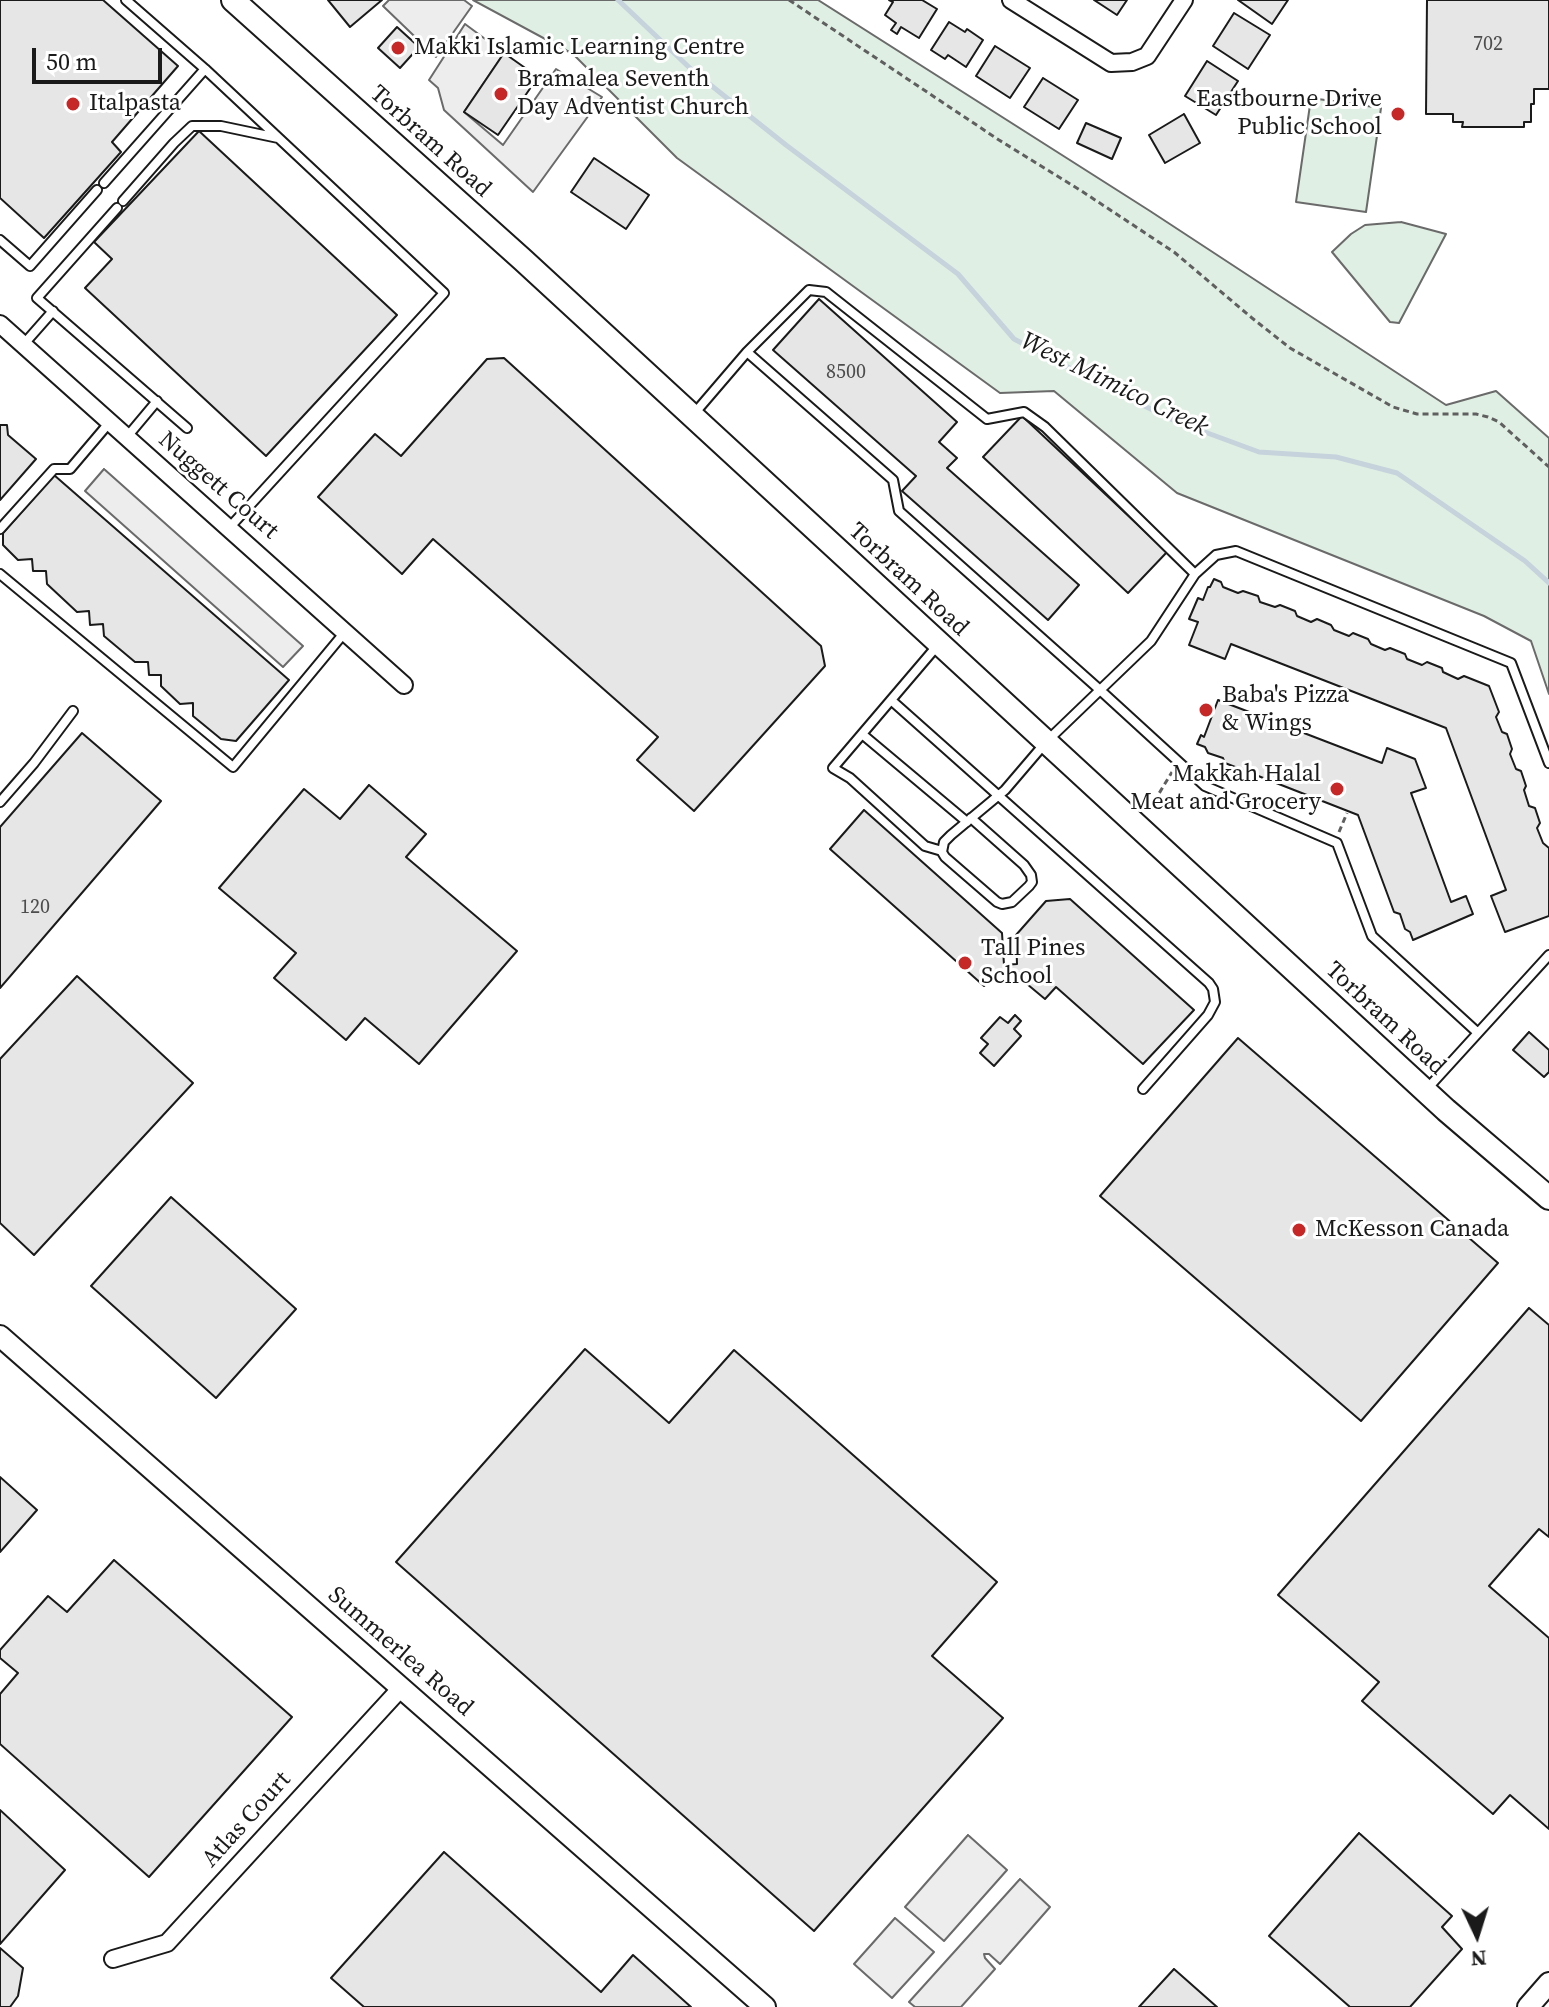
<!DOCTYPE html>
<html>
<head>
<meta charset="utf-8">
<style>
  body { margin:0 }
  #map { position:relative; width:1549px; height:2007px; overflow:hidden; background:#fff; font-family:"Source Serif 4",serif }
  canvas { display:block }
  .north { position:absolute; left:1437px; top:1895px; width:80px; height:80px; -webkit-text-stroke:6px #fff; paint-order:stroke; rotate:176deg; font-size:22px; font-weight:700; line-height:32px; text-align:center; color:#1a1a1a }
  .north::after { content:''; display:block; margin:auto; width:28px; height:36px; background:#1a1a1a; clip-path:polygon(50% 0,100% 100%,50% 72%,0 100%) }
  .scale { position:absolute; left:32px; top:48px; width:130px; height:36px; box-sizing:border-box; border:4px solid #1a1a1a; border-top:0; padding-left:10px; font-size:24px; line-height:28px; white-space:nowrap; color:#1a1a1a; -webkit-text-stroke:6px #fff; paint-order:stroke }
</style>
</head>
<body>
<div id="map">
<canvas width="1549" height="2007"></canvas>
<div class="north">N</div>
<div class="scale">50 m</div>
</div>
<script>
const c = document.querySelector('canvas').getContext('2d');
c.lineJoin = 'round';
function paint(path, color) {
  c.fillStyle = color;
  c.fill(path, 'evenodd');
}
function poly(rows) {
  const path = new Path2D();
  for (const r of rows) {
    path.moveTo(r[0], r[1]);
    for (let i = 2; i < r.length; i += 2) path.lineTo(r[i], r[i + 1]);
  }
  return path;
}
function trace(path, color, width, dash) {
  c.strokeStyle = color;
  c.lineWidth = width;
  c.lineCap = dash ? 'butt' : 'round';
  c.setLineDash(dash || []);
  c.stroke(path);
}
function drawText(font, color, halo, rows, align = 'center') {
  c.font = font + ' "Source Serif 4",serif';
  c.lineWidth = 6;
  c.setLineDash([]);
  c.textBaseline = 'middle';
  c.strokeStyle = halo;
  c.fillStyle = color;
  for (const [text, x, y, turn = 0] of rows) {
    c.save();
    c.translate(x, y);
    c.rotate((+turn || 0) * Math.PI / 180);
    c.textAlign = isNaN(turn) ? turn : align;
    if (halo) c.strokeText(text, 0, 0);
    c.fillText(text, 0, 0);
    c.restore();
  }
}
const green = poly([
  [473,0,818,0,1150,211,1446,405,1496,391,1549,438,1549,694,1531,641,1484,616,1177,493,1054,391,1000,393,677,158,573,54,473,0],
  [1311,98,1381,108,1366,212,1296,202,1311,98],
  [1401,222,1446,234,1399,323,1390,322,1332,252,1351,234,1365,225,1401,222]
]);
paint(green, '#e0efe3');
trace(green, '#6a6a6a', 2);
const parking = poly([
  [389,0,464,0,472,6,436,57,383,6,389,0],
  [465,24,504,53,464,112,503,145,556,69,602,97,533,192,444,110,438,88,429,80,465,24],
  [104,469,303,646,283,667,85,491,104,469],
  [968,1835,1007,1870,944,1941,905,1907,968,1835],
  [1020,1879,1050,1907,1000,1964,989,1954,984,1954,985,1958,995,1969,961,2007,915,2007,909,2002,1020,1879],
  [895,1918,934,1952,892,1998,854,1964,895,1918]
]);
paint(parking, '#ededed');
trace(parking, '#6a6a6a', 2);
trace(poly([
  [618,0,693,71,786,145,958,274,1014,339,1104,386,1175,421,1259,452,1336,457,1397,473,1525,561,1549,583]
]), '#c6d2dc', 5);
const building = poly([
  [0,0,103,0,178,66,112,142,121,152,44,238,0,198,0,0],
  [328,0,382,0,350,27,328,0],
  [889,0,922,0,937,9,919,38,901,27,897,34,891,30,896,23,885,15,893,2,889,0],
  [1094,0,1127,0,1117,15,1094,0],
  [1238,0,1288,0,1272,24,1238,0],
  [1427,0,1549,0,1549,89,1534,89,1534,104,1531,104,1531,122,1524,122,1524,127,1462,127,1463,122,1453,122,1453,114,1426,114,1427,0],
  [1234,13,1270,35,1248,69,1213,46,1234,13],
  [949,22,965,32,967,29,983,40,966,67,948,55,945,59,931,50,949,22],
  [397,27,419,47,400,68,378,48,397,27],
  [995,46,1030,68,1010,98,976,76,995,46],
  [504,53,538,77,498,135,464,112,504,53],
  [1207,61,1238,81,1216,115,1185,96,1207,61],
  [1043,78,1078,100,1059,129,1024,107,1043,78],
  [1184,114,1200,143,1165,163,1149,135,1184,114],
  [1086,123,1121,138,1112,159,1077,143,1086,123],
  [199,131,397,315,266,456,85,288,112,259,94,242,199,131],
  [594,158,649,195,626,229,571,192,594,158],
  [819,299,957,422,939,442,957,458,947,468,1079,585,1048,620,902,491,916,476,773,350,819,299],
  [504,358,821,646,825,666,694,811,637,760,658,737,433,539,402,574,318,497,375,434,401,456,487,359,504,358],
  [1022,416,1167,552,1128,593,983,457,1022,416],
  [0,425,7,425,8,435,36,459,0,500,0,425],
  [54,475,289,680,236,741,221,739,193,716,193,703,180,704,161,686,161,675,149,675,148,662,135,662,104,636,103,624,90,625,89,611,77,612,47,584,46,571,33,571,32,559,18,560,3,545,3,533,54,475],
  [1214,579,1221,582,1223,587,1238,593,1243,591,1258,596,1260,602,1275,607,1280,605,1295,611,1297,616,1311,622,1317,619,1331,625,1334,630,1349,636,1353,633,1368,639,1371,644,1385,650,1390,648,1405,654,1407,659,1422,665,1427,662,1442,668,1443,672,1458,679,1464,676,1489,686,1499,712,1496,717,1502,732,1507,734,1512,749,1510,754,1516,769,1521,771,1526,786,1524,790,1529,806,1535,808,1540,823,1537,828,1543,843,1549,848,1549,916,1505,932,1491,896,1506,890,1446,728,1231,644,1225,659,1189,645,1198,622,1189,619,1198,598,1203,600,1208,587,1210,587,1214,579],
  [1218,700,1382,763,1387,748,1415,759,1426,788,1411,793,1451,902,1466,896,1473,914,1413,940,1410,932,1405,929,1400,914,1394,912,1358,815,1225,763,1223,758,1208,753,1205,747,1197,744,1201,735,1204,737,1218,700],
  [82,733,161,801,0,988,0,827,82,733],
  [369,785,426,834,406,857,517,951,419,1064,365,1018,346,1040,274,978,296,953,219,888,304,789,340,819,369,785],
  [864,810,1002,933,1004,965,1017,964,1016,935,1046,901,1070,899,1194,1010,1143,1064,1056,987,1045,999,1021,979,1021,972,1001,973,999,971,984,986,830,849,864,810],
  [77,976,193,1083,34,1255,0,1223,0,1059,77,976],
  [1015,1015,1021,1021,1014,1029,1021,1036,994,1066,980,1053,988,1044,981,1038,1000,1017,1008,1023,1015,1015],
  [1529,1032,1549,1050,1549,1072,1544,1077,1513,1050,1529,1032],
  [1238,1038,1498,1263,1361,1421,1100,1196,1238,1038],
  [171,1197,296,1309,216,1398,91,1286,171,1197],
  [1529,1308,1549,1325,1549,1537,1539,1529,1489,1586,1549,1638,1549,1829,1510,1795,1493,1814,1362,1701,1379,1682,1278,1595,1529,1308],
  [585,1349,669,1423,734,1350,997,1582,932,1656,1003,1718,814,1931,396,1562,585,1349],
  [0,1477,37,1510,0,1552,0,1477],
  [114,1560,292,1717,149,1877,0,1744,0,1694,18,1673,0,1658,0,1650,48,1596,67,1612,114,1560],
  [0,1810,65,1870,0,1944,0,1810],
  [1359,1833,1452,1916,1442,1927,1462,1949,1410,2007,1350,2007,1269,1936,1359,1833],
  [444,1852,601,1992,633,1955,691,2007,364,2007,331,1978,444,1852],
  [0,1948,23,1968,18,1996,10,2007,0,2007,0,1948],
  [1174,1969,1217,2007,1139,2007,1174,1969]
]);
paint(building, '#e6e6e6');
trace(building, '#1a1a1a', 2);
const service = poly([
  [126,0,205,69,444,293,229,528],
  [104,183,205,69],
  [123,201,174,143,192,126,221,126,278,138],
  [117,208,37,298,187,428],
  [0,240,30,266,97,190],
  [23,345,53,311],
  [693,415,747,352],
  [126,438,157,401],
  [0,529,54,469,70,469,109,423],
  [0,574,233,767,345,632],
  [1195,574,1045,427,1024,412,987,419,826,292,809,290,747,352,893,480,899,511,1100,690,1205,786,1337,843,1372,936,1478,1033],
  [937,646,833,768,850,778,925,846,942,851],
  [891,700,1209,983,1213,989,1215,1002,1208,1015,1143,1089],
  [862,734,967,822],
  [0,802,34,763,73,711],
  [971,818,1024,865,1031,875,1032,882,1029,886,1012,902,1002,904,997,902,945,857,942,852,944,842,951,835,1005,790,1046,742,1151,641,1195,574,1216,555,1236,551,1511,663,1549,763],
  [1426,1090,1549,955]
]);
const minor = poly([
  [1011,0,1111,63,1132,62,1147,56,1184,0],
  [0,324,404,685],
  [113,1959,167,1943,401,1688]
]);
const tertiary = poly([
  [0,1336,765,2007],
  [1528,2007,1549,1983]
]);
const secondary = poly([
  [233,0,523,260,1446,1110,1549,1198]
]);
trace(service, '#1a1a1a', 12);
trace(minor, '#1a1a1a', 20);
trace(tertiary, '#1a1a1a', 24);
trace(secondary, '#1a1a1a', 26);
trace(poly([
  [789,0,999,140,1080,190,1174,252,1252,318,1290,348,1393,407,1417,414,1476,414,1488,417,1499,422,1549,467],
  [1149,810,1172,772],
  [1339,832,1347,813]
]), '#5f5f5f', 3, [6, 4]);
trace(service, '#fff', 8);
trace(minor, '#fff', 16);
trace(tertiary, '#fff', 20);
trace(secondary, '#fff', 22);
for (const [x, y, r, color] of [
  [398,48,8,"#c62828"],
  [501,94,8,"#c62828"],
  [73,104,8,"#c62828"],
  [1398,114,8,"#c62828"],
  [1206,710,8,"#c62828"],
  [1337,789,8,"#c62828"],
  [965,963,8,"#c62828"],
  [1299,1230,8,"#c62828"]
]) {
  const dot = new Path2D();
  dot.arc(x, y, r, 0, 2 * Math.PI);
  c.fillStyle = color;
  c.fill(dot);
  trace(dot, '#fff', 3);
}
drawText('20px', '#4d4d4d', null, [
  ["702",1488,45],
  ["8500",846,373],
  ["120",35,908]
]);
drawText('24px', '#1a1a1a', '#fff', [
  ["Makki Islamic Learning Centre",414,48],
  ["Bramalea Seventh",517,80],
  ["Day Adventist Church",517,108],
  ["Eastbourne Drive",1382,100,"right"],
  ["Public School",1382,128,"right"],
  ["Italpasta",89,104],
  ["Baba's Pizza",1222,696],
  ["& Wings",1222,724],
  ["Makkah Halal",1321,775,"right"],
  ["Meat and Grocery",1321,803,"right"],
  ["Tall Pines",981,949],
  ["School",981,977],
  ["McKesson Canada",1315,1230]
], 'left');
drawText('24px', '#1a1a1a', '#fff', [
  ["Torbram Road",430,142,42],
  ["Nuggett Court",218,486,41],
  ["Torbram Road",908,580,43],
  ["Torbram Road",1385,1019,43],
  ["Summerlea Road",400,1652,41],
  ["Atlas Court",247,1820,-48]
]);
drawText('italic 26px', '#1a1a1a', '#fff', [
  ["West Mimico Creek",1114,385,26]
]);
</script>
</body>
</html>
